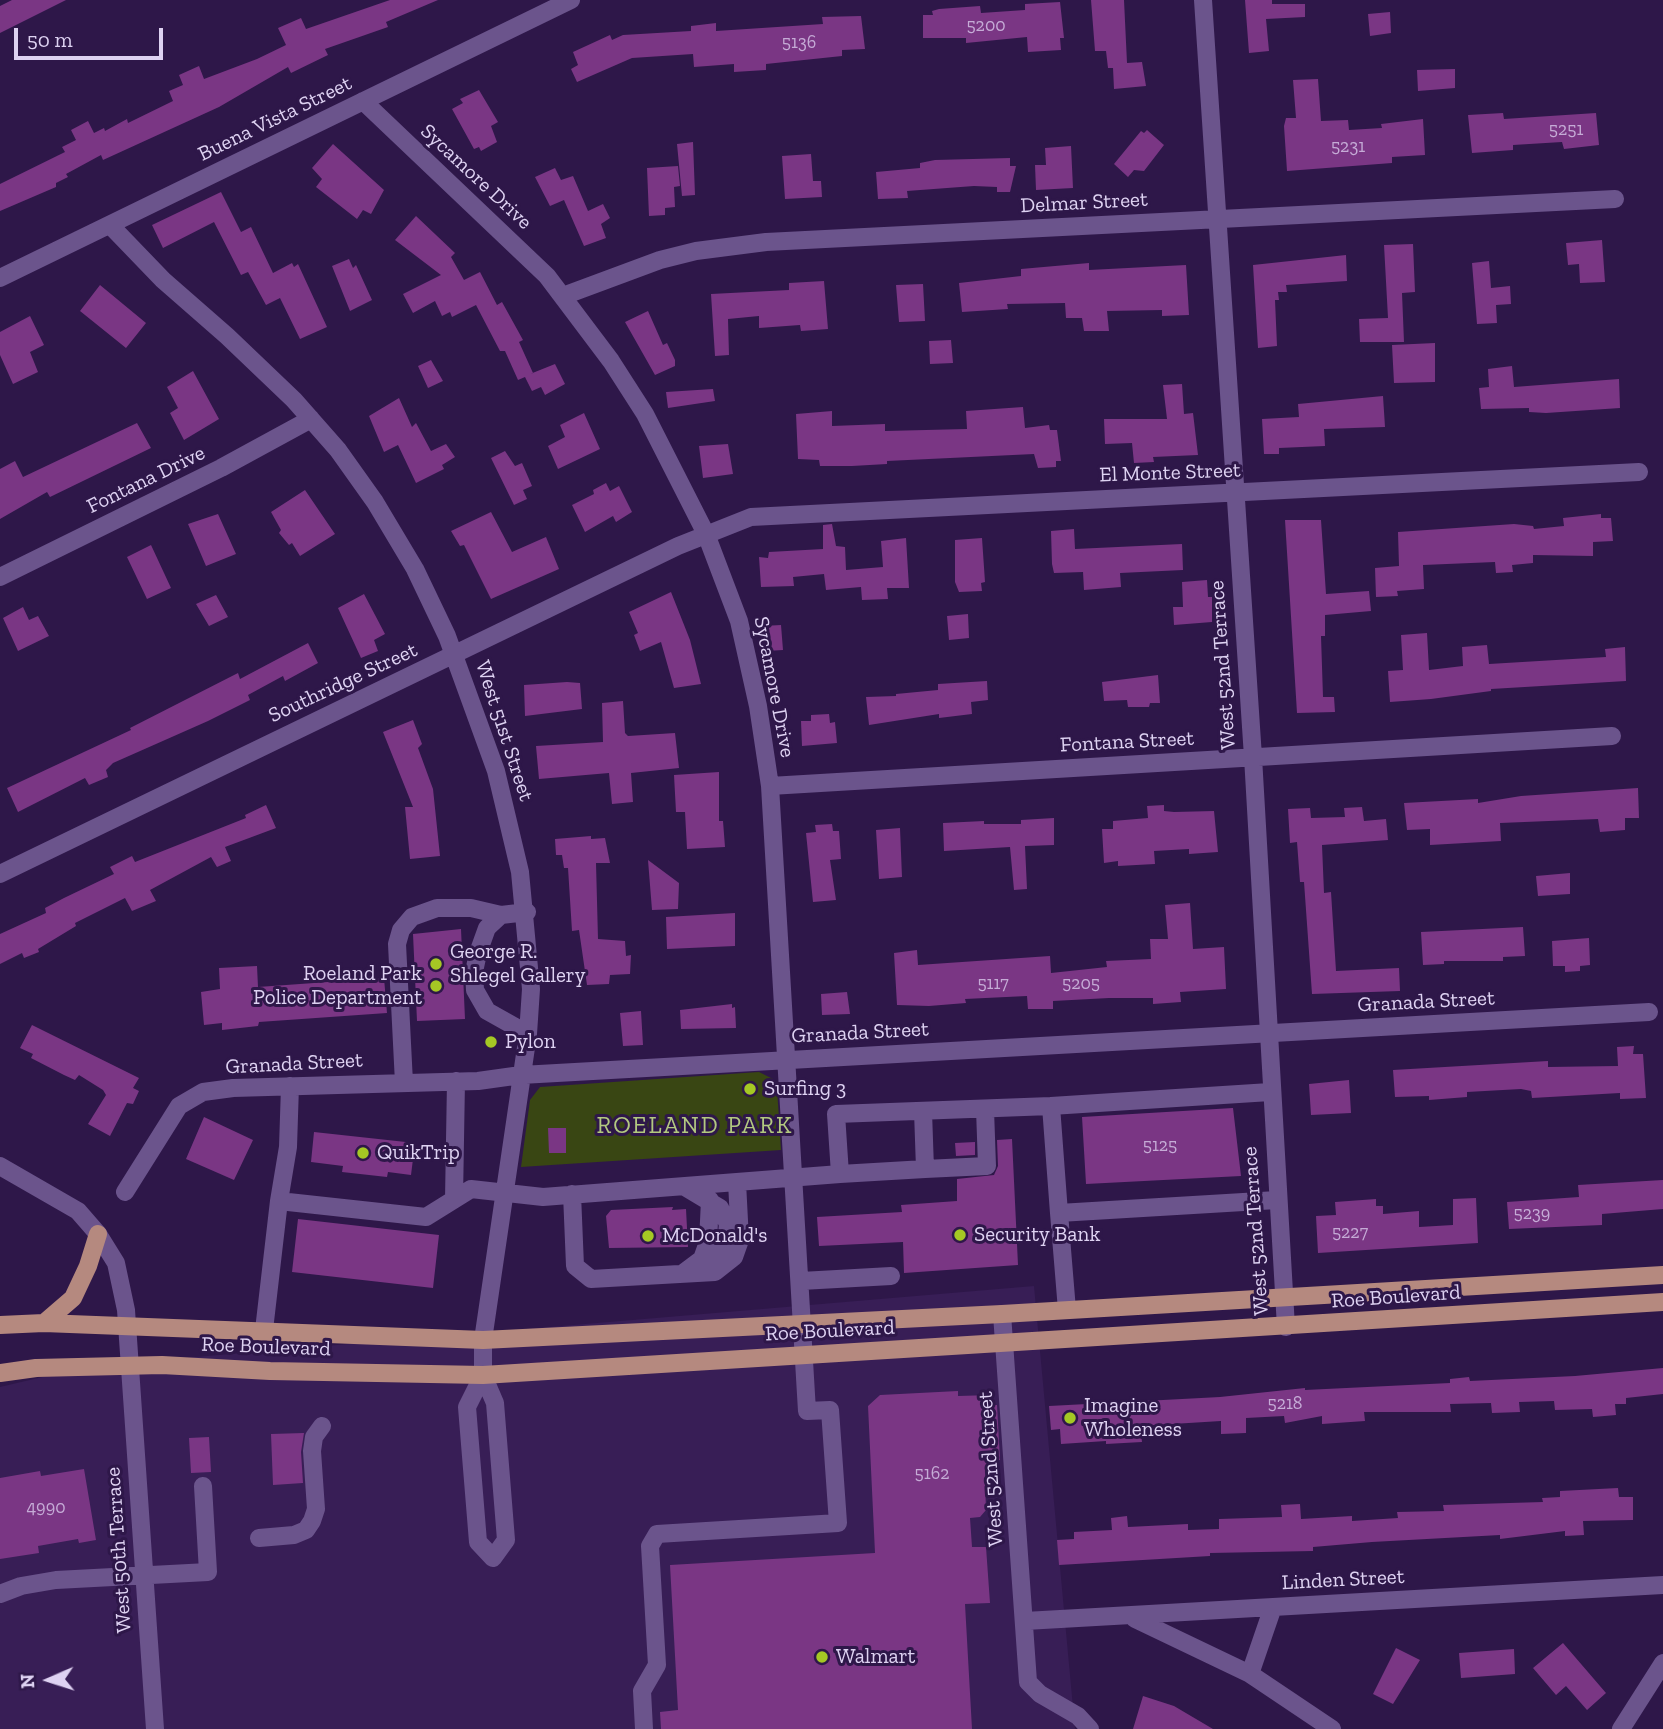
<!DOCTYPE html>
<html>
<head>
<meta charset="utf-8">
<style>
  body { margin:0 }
  #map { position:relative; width:1663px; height:1729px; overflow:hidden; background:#2e1749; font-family:"Zilla Slab",serif }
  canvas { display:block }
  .north { position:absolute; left:14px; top:1645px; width:70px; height:70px; -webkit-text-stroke:5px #2e1749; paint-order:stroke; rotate:267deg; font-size:19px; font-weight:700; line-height:28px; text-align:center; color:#ded2f2 }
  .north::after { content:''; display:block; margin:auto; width:24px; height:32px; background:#ded2f2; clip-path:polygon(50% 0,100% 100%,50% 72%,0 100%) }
  .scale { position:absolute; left:14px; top:28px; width:149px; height:32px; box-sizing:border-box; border:4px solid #ded2f2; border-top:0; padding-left:9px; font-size:21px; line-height:24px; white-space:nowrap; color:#ded2f2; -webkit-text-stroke:5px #2e1749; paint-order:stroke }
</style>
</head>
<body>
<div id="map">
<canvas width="1663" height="1729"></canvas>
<div class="north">N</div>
<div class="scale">50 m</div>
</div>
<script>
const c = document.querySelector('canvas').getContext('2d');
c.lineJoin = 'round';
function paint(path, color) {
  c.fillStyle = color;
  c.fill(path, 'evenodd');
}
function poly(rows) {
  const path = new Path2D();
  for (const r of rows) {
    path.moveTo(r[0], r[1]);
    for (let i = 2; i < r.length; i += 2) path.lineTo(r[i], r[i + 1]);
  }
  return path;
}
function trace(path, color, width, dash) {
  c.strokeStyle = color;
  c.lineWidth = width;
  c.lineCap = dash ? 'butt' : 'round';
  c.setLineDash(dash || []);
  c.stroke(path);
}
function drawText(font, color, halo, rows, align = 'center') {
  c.font = font + ' "Zilla Slab",serif';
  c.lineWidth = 6;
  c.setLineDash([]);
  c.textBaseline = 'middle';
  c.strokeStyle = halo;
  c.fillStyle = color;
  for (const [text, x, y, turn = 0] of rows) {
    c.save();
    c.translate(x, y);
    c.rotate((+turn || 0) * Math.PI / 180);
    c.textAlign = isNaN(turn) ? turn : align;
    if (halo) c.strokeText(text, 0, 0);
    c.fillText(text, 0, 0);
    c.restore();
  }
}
paint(poly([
  [1034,1286,1075,1729,0,1729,0,1387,89,1366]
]), '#381e56');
paint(poly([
  [759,1072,773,1079,777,1088,781,1150,521,1167,530,1100,540,1087]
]), '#394613');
paint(poly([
  [12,0,66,0,0,33,0,6],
  [390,0,438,0,386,22,388,27,325,49,328,55,291,73,288,67,219,107,103,160,101,155,66,174,68,177,56,183,56,187,0,211,0,184,65,152,62,147,76,140,71,130,88,121,94,133,104,128,105,131,127,119,128,123,173,101,169,91,183,85,179,75,199,66,204,79,257,59,286,45,278,28,301,18,306,29],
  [1091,0,1124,0,1127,63,1142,62,1146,86,1114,89,1113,68,1108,68,1106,51,1095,51],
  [1245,0,1272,0,1272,4,1305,4,1305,17,1266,19,1269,51,1249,53],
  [1060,2,1064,38,1060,38,1061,50,1028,52,1027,37,966,43,966,38,923,38,923,15,933,15,932,11,939,9,980,6,981,13,1025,10,1025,4],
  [1390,12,1391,33,1370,36,1368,14],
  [861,16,865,49,842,50,842,56,766,64,766,70,734,72,734,64,694,67,693,54,632,58,577,82,571,69,578,65,573,52,610,35,612,40,623,35,691,31,691,26,716,23,716,31,823,24,822,17],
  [1455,69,1455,88,1418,91,1417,70],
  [1318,79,1321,121,1348,120,1349,130,1382,128,1381,124,1423,119,1425,155,1392,157,1392,163,1287,171,1284,126,1286,118,1296,118,1293,80],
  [479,90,498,122,491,126,497,142,481,151,479,147,474,149,452,109,463,103,460,99],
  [1503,113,1504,119,1596,113,1599,145,1564,149,1562,142,1513,145,1513,150,1472,153,1468,115],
  [1147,130,1164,145,1144,171,1134,170,1128,177,1114,164,1141,131,1144,133],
  [693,142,695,195,682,196,677,144],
  [333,144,384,190,371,214,363,210,357,219,316,187,322,179,312,168],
  [1071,146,1073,188,1036,190,1035,165,1046,165,1045,148],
  [811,154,813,181,821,181,822,197,785,199,782,156],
  [1010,158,1010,166,1016,166,1010,192,997,192,997,187,974,186,907,191,908,198,878,199,876,172,920,168,920,163,935,160],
  [678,166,680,186,674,187,675,207,665,208,665,215,649,216,647,168],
  [555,168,561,180,573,176,588,211,603,204,610,218,601,224,606,238,584,246,564,200,550,206,535,177],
  [221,192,241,232,251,227,273,273,292,263,294,267,298,264,327,327,300,339,280,298,266,305,248,272,241,275,214,222,163,248,152,225],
  [416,216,455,253,451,257,464,280,480,272,497,305,502,302,523,340,519,342,533,373,530,374,555,364,565,384,545,395,541,387,532,391,525,377,518,380,505,351,500,351,476,305,452,317,450,312,442,316,435,301,413,313,403,294,441,275,395,240],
  [1602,240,1605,282,1580,283,1579,264,1568,265,1566,243],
  [1413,244,1415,292,1402,293,1404,342,1360,342,1359,319,1388,318,1384,245],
  [1346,255,1347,281,1286,285,1287,292,1278,292,1279,300,1275,300,1277,346,1258,348,1253,265],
  [349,259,353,268,356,265,372,300,350,311,332,266],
  [1489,261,1491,288,1510,286,1511,304,1496,305,1497,323,1477,324,1472,263],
  [1089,263,1089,270,1186,265,1189,315,1162,316,1162,310,1107,311,1109,331,1084,331,1082,318,1066,318,1065,303,1007,304,1008,309,962,312,959,283,1021,276,1021,269],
  [824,281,828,329,801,331,800,325,759,328,759,316,728,319,729,355,715,356,711,294,789,290,789,283],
  [923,284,925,321,899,322,896,285],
  [100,285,146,323,126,348,80,311],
  [648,311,663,345,667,343,675,360,675,366,655,375,625,322],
  [30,316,44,345,30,352,38,372,13,384,0,355,0,332],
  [951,340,953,363,930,364,929,341],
  [1435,343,1435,382,1394,383,1392,345],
  [431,360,443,381,428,388,418,366],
  [1512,366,1514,387,1619,379,1620,408,1546,413,1529,412,1529,408,1481,409,1479,388,1489,387,1488,369],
  [193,371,219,419,184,440,170,413,178,408,167,387],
  [1182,384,1184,414,1193,413,1198,455,1153,457,1154,462,1134,463,1132,443,1105,444,1104,419,1167,419,1163,385],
  [713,389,715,401,668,408,666,392],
  [1383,396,1385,427,1324,429,1325,446,1279,448,1279,454,1264,454,1262,419,1299,417,1298,404],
  [399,398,412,427,416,423,431,451,446,444,455,457,442,465,444,469,416,483,398,445,384,452,369,416],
  [1023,407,1025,428,1049,425,1050,430,1057,430,1061,461,1056,461,1056,467,1038,468,1034,454,887,461,887,464,852,466,820,466,819,460,798,459,796,414,832,411,832,426,885,424,885,431,967,429,966,411],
  [584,413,600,449,558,469,548,446,565,437,560,425],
  [137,423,151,448,50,497,47,492,0,519,0,469,15,461,23,477],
  [728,444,733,474,703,478,699,446],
  [505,451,515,466,522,463,532,486,523,490,527,499,514,505,491,458],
  [606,483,610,491,619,486,632,512,616,522,613,516,585,532,572,505,594,494,593,490],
  [305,490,335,534,300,556,292,543,289,545,279,533,281,530,271,512],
  [491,512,512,552,546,537,559,569,491,599,464,545,460,546,451,531],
  [218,514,236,554,206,566,188,524],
  [1601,514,1601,518,1611,518,1613,541,1593,542,1593,556,1533,555,1533,563,1512,565,1513,572,1496,573,1495,562,1423,565,1424,589,1397,591,1398,596,1376,597,1375,568,1399,566,1398,532,1514,524,1533,526,1534,529,1564,526,1563,518],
  [1285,520,1321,520,1326,594,1369,591,1371,611,1325,615,1325,636,1321,636,1323,697,1334,697,1335,712,1297,713],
  [832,524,836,546,845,547,846,570,883,567,881,541,906,538,909,588,887,588,888,599,862,600,861,587,826,590,824,574,793,577,794,586,761,587,759,557,768,558,769,552,823,549,823,525],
  [1074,529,1075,549,1182,544,1183,570,1120,573,1121,587,1084,590,1083,572,1054,573,1052,564,1051,531],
  [982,538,985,582,981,583,982,591,959,592,955,582,955,540],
  [151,545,171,588,147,599,127,557],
  [1207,580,1208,597,1212,597,1212,622,1174,625,1173,607,1183,607,1182,582],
  [671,592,690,640,701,684,674,688,661,642,640,651,634,635,638,633,629,612],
  [364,594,385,634,374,640,378,651,361,658,338,608],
  [216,595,228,617,209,626,196,604],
  [23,607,29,620,38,616,49,636,18,651,3,618],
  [968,614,969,638,949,640,947,616],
  [781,625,783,650,766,651,763,626],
  [1427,633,1429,670,1463,666,1462,647,1487,645,1489,664,1606,657,1605,649,1625,647,1626,681,1491,689,1491,691,1431,699,1390,702,1388,671,1403,670,1401,635],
  [308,643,318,663,285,681,283,676,248,695,250,700,208,721,113,763,106,770,108,777,89,785,85,778,18,812,7,788,131,730,130,728,238,673,240,679],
  [1158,675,1160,703,1150,703,1149,707,1128,707,1127,700,1104,701,1102,682],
  [987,681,988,700,971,702,972,714,939,718,939,714,869,725,866,697,896,696,896,694,938,690,938,684],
  [567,682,580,683,582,709,525,716,524,685],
  [623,701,625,733,628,736,675,733,679,768,631,773,633,802,612,804,609,773,539,779,536,746,603,742,602,703],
  [829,714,830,723,835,722,837,743,802,746,801,721,811,721,811,715],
  [413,720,422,744,418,748,433,789,440,856,410,859,405,807,413,807,383,732],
  [719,772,719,821,723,821,725,847,687,849,685,812,676,812,674,775],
  [1638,788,1639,818,1625,818,1625,830,1600,832,1598,819,1500,823,1501,841,1430,845,1430,829,1407,830,1404,803,1478,799,1478,803,1521,796],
  [266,805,276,828,225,847,231,861,217,867,211,857,150,890,156,901,132,911,125,898,75,923,76,926,38,949,39,952,24,958,22,953,0,964,0,934,46,913,45,908,64,898,114,874,110,867,132,856,135,862,246,818,245,815],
  [1164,805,1164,811,1174,812,1214,811,1218,852,1189,854,1189,849,1154,851,1155,864,1118,866,1118,861,1104,863,1102,829,1113,829,1113,821,1148,818,1147,806],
  [1362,807,1364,821,1386,819,1388,840,1322,845,1324,893,1331,892,1336,971,1399,968,1400,991,1312,994,1304,882,1300,882,1297,842,1290,843,1288,809,1310,808,1311,818,1345,817,1344,808],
  [1054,818,1054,845,1025,846,1027,889,1014,890,1010,847,944,851,943,823,984,821,984,824,1021,824,1021,820],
  [832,824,833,831,839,831,841,859,830,860,836,900,813,902,806,833,816,832,815,825],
  [900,828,902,877,879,879,876,830],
  [591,836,591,839,605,838,610,863,596,863,598,939,625,941,626,956,631,955,630,974,610,975,609,984,587,985,579,930,572,931,568,868,564,868,562,855,556,855,555,839],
  [648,860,679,883,678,909,652,910],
  [1570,873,1570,894,1538,896,1536,876],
  [1190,903,1193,949,1224,947,1226,989,1180,992,1181,1002,1153,1004,1153,998,1109,998,1053,1001,1053,1009,1028,1009,1027,996,965,999,966,1003,929,1006,897,1005,894,953,917,950,918,965,1050,956,1051,973,1107,967,1106,961,1151,959,1150,939,1168,939,1165,905],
  [735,913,735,946,667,949,666,917],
  [1523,927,1525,956,1503,957,1503,961,1444,961,1444,964,1423,965,1421,932],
  [461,929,465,1019,417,1021,413,934],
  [1589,938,1590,965,1580,966,1580,971,1565,972,1565,966,1553,966,1552,941],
  [257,966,258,987,384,978,387,1013,259,1022,258,1026,222,1030,222,1023,204,1025,201,992,220,989,219,968],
  [847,992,850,1014,822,1015,821,994],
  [732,1004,732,1008,735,1007,736,1028,681,1029,680,1010],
  [641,1011,643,1045,623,1046,620,1013],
  [32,1025,139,1078,133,1088,139,1091,133,1104,127,1103,110,1136,88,1124,106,1095,103,1090,79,1075,75,1080,64,1075,31,1058,33,1054,20,1048],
  [1634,1046,1633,1054,1643,1054,1646,1098,1620,1099,1620,1093,1532,1098,1531,1091,1521,1089,1467,1092,1467,1097,1429,1100,1429,1096,1395,1097,1393,1070,1548,1061,1548,1067,1618,1066,1617,1047],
  [1349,1080,1351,1113,1311,1115,1309,1084],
  [1233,1108,1241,1176,1086,1184,1082,1117],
  [204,1117,253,1140,234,1180,186,1159],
  [548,1128,566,1128,566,1153,549,1153],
  [314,1132,415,1143,411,1175,388,1172,387,1177,342,1172,343,1166,311,1162],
  [1012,1139,1018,1265,904,1273,903,1242,819,1246,817,1217,902,1212,901,1205,957,1201,957,1179,994,1175,998,1166,997,1140],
  [975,1142,975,1155,956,1156,955,1143],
  [1663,1180,1663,1209,1602,1214,1602,1225,1509,1229,1507,1202,1579,1197,1578,1185],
  [1476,1198,1478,1243,1318,1253,1316,1216,1336,1215,1335,1202,1376,1199,1376,1206,1383,1206,1383,1214,1419,1211,1419,1227,1453,1225,1453,1199],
  [673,1207,672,1210,686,1209,688,1247,609,1248,606,1216,611,1210],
  [298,1219,439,1235,433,1288,292,1272],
  [1663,1368,1663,1394,1626,1398,1626,1404,1615,1404,1616,1415,1593,1417,1592,1409,1555,1410,1554,1401,1519,1402,1520,1412,1492,1413,1491,1403,1450,1404,1451,1412,1364,1412,1365,1421,1322,1424,1322,1416,1285,1423,1284,1416,1246,1418,1246,1433,1221,1434,1221,1421,1140,1426,1142,1442,1106,1444,1106,1441,1061,1444,1060,1429,1051,1430,1049,1406,1220,1397,1305,1388,1305,1390,1450,1383,1450,1379,1469,1377,1470,1381,1575,1376],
  [958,1391,958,1396,992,1395,992,1405,997,1405,1000,1460,994,1460,995,1481,985,1482,986,1510,980,1517,970,1518,972,1547,986,1547,990,1603,965,1604,972,1729,661,1729,660,1712,678,1710,670,1565,875,1553,868,1406,880,1395],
  [304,1433,301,1452,303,1483,273,1485,271,1434],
  [209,1437,211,1472,191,1473,189,1438],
  [84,1469,96,1540,79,1543,78,1539,38,1546,39,1553,0,1559,0,1478,40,1471,41,1476],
  [1618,1488,1619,1497,1633,1497,1633,1520,1583,1521,1584,1535,1565,1536,1565,1531,1500,1539,1500,1535,1372,1542,1313,1547,1313,1551,1210,1553,1210,1556,1059,1565,1057,1540,1074,1539,1074,1532,1112,1530,1111,1518,1127,1516,1128,1527,1188,1524,1188,1530,1219,1529,1219,1519,1282,1517,1281,1505,1300,1504,1301,1519,1352,1516,1352,1521,1398,1518,1397,1512,1444,1511,1443,1505,1543,1502,1542,1498,1560,1497,1560,1491],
  [1563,1643,1606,1693,1587,1710,1566,1686,1556,1695,1533,1668],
  [1396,1648,1420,1660,1393,1704,1373,1694],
  [1514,1649,1515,1674,1461,1678,1459,1653],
  [1143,1696,1174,1706,1213,1729,1133,1729]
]), '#7a3684');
trace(poly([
  [1203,0,1253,757,1286,1327],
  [363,101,547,276,611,361,645,414,706,534,739,621,758,706,770,786,807,1411,830,1410,838,1523,657,1534,650,1546,657,1665,642,1691,644,1729],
  [110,225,163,280,227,336,294,400,338,450,375,502,415,569,447,636,496,771,520,872,531,989,528,1034,483,1340,483,1375,495,1403,506,1540,493,1558,478,1542,467,1407,483,1375],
  [0,278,571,0],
  [563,296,660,260,696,251,766,242,1615,199],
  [0,577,221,468,311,419],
  [770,786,1612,736],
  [0,874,678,546,751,517,1639,472],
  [501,915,487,928,478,953,474,972,475,990,487,1011,528,1034],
  [404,1083,397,944,401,930,412,917,437,908,471,908,501,915,527,912],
  [1051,1106,1059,1213,1277,1200],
  [0,1166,78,1211,98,1234,116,1263,126,1310,155,1729],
  [925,1169,987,1166,985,1109],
  [840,1174,925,1169,923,1111],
  [125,1192,179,1106,203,1092,233,1088,478,1081,521,1075,1649,1012],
  [572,1194,575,1266,591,1279,715,1272,734,1257,740,1240,737,1182],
  [454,1199,456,1081],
  [279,1201,288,1147,290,1086],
  [1059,1213,1067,1310],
  [702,1259,708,1242,710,1200],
  [682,1274,702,1259,721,1251,726,1244,728,1224,720,1208,685,1187],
  [801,1281,891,1276],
  [1002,1314,1028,1682,1040,1694,1078,1716,1090,1729],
  [264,1330,279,1201,426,1217,471,1189,543,1197,840,1174,836,1114,1051,1106,1270,1092],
  [259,1538,294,1535,306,1530,312,1521,316,1509,312,1451,314,1437,322,1426],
  [0,1594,21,1586,56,1580,208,1572,203,1486],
  [1135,1619,1250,1674,1332,1729],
  [1025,1621,1663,1585],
  [1250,1674,1273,1607],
  [1621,1729,1663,1663]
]), '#6b548c', 18);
trace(poly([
  [44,1323,73,1298,88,1266,98,1234],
  [0,1325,44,1323,483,1340,1002,1314,1663,1275],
  [0,1373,36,1368,162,1365,270,1371,483,1375,1663,1302]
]), '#b5897f', 18);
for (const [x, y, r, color] of [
  [436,964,7,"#a5c824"],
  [436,986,7,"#a5c824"],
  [491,1042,7,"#a5c824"],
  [750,1089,7,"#a5c824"],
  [363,1153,7,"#a5c824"],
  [960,1235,7,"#a5c824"],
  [648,1236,7,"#a5c824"],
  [1070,1418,7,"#a5c824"],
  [822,1657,7,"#a5c824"]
]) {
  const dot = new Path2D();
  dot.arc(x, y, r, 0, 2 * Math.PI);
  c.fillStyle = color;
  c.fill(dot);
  trace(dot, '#2e1749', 2.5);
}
drawText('18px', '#c5abd6', null, [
  ["5200",986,26],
  ["5136",799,43],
  ["5251",1566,130],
  ["5231",1348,147],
  ["5117",993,984],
  ["5205",1081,984],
  ["5125",1160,1146],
  ["5239",1532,1214],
  ["5227",1350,1233],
  ["5218",1285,1404],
  ["5162",932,1474],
  ["4990",46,1508]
]);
drawText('21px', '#ded2f2', '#2e1749', [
  ["Buena Vista Street",275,119,-26],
  ["Sycamore Drive",476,177,43],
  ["Delmar Street",1084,203,-3],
  ["El Monte Street",1170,473,-2],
  ["Fontana Drive",146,480,-26],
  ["West 52nd Terrace",1223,665,-94],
  ["Southridge Street",343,683,-25],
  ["Sycamore Drive",774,687,79],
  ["West 51st Street",504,731,72],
  ["Fontana Street",1127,742,-3],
  ["Granada Street",1426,1002,-3],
  ["Granada Street",860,1033,-3],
  ["Granada Street",294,1064,-3],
  ["West 52nd Terrace",1256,1231,-94],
  ["Roe Boulevard",1396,1297,-4],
  ["Roe Boulevard",830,1331,-3],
  ["Roe Boulevard",266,1347,2],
  ["West 52nd Street",991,1469,-94],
  ["West 50th Terrace",119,1550,-94],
  ["Linden Street",1343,1580,-3]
]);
drawText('21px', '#ded2f2', '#2e1749', [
  ["George R.",450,952],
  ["Shlegel Gallery",450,976],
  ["Roeland Park",422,974,"right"],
  ["Police Department",422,998,"right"],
  ["Pylon",505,1042],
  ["Surfing 3",764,1089],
  ["QuikTrip",377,1153],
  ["Security Bank",974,1235],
  ["McDonald's",662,1236],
  ["Imagine",1084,1406],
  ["Wholeness",1084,1430],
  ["Walmart",836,1657]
], 'left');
c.letterSpacing = '2px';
drawText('24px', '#b3c980', '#2e1749', [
  ["ROELAND PARK",695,1126]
]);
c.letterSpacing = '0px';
</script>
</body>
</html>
